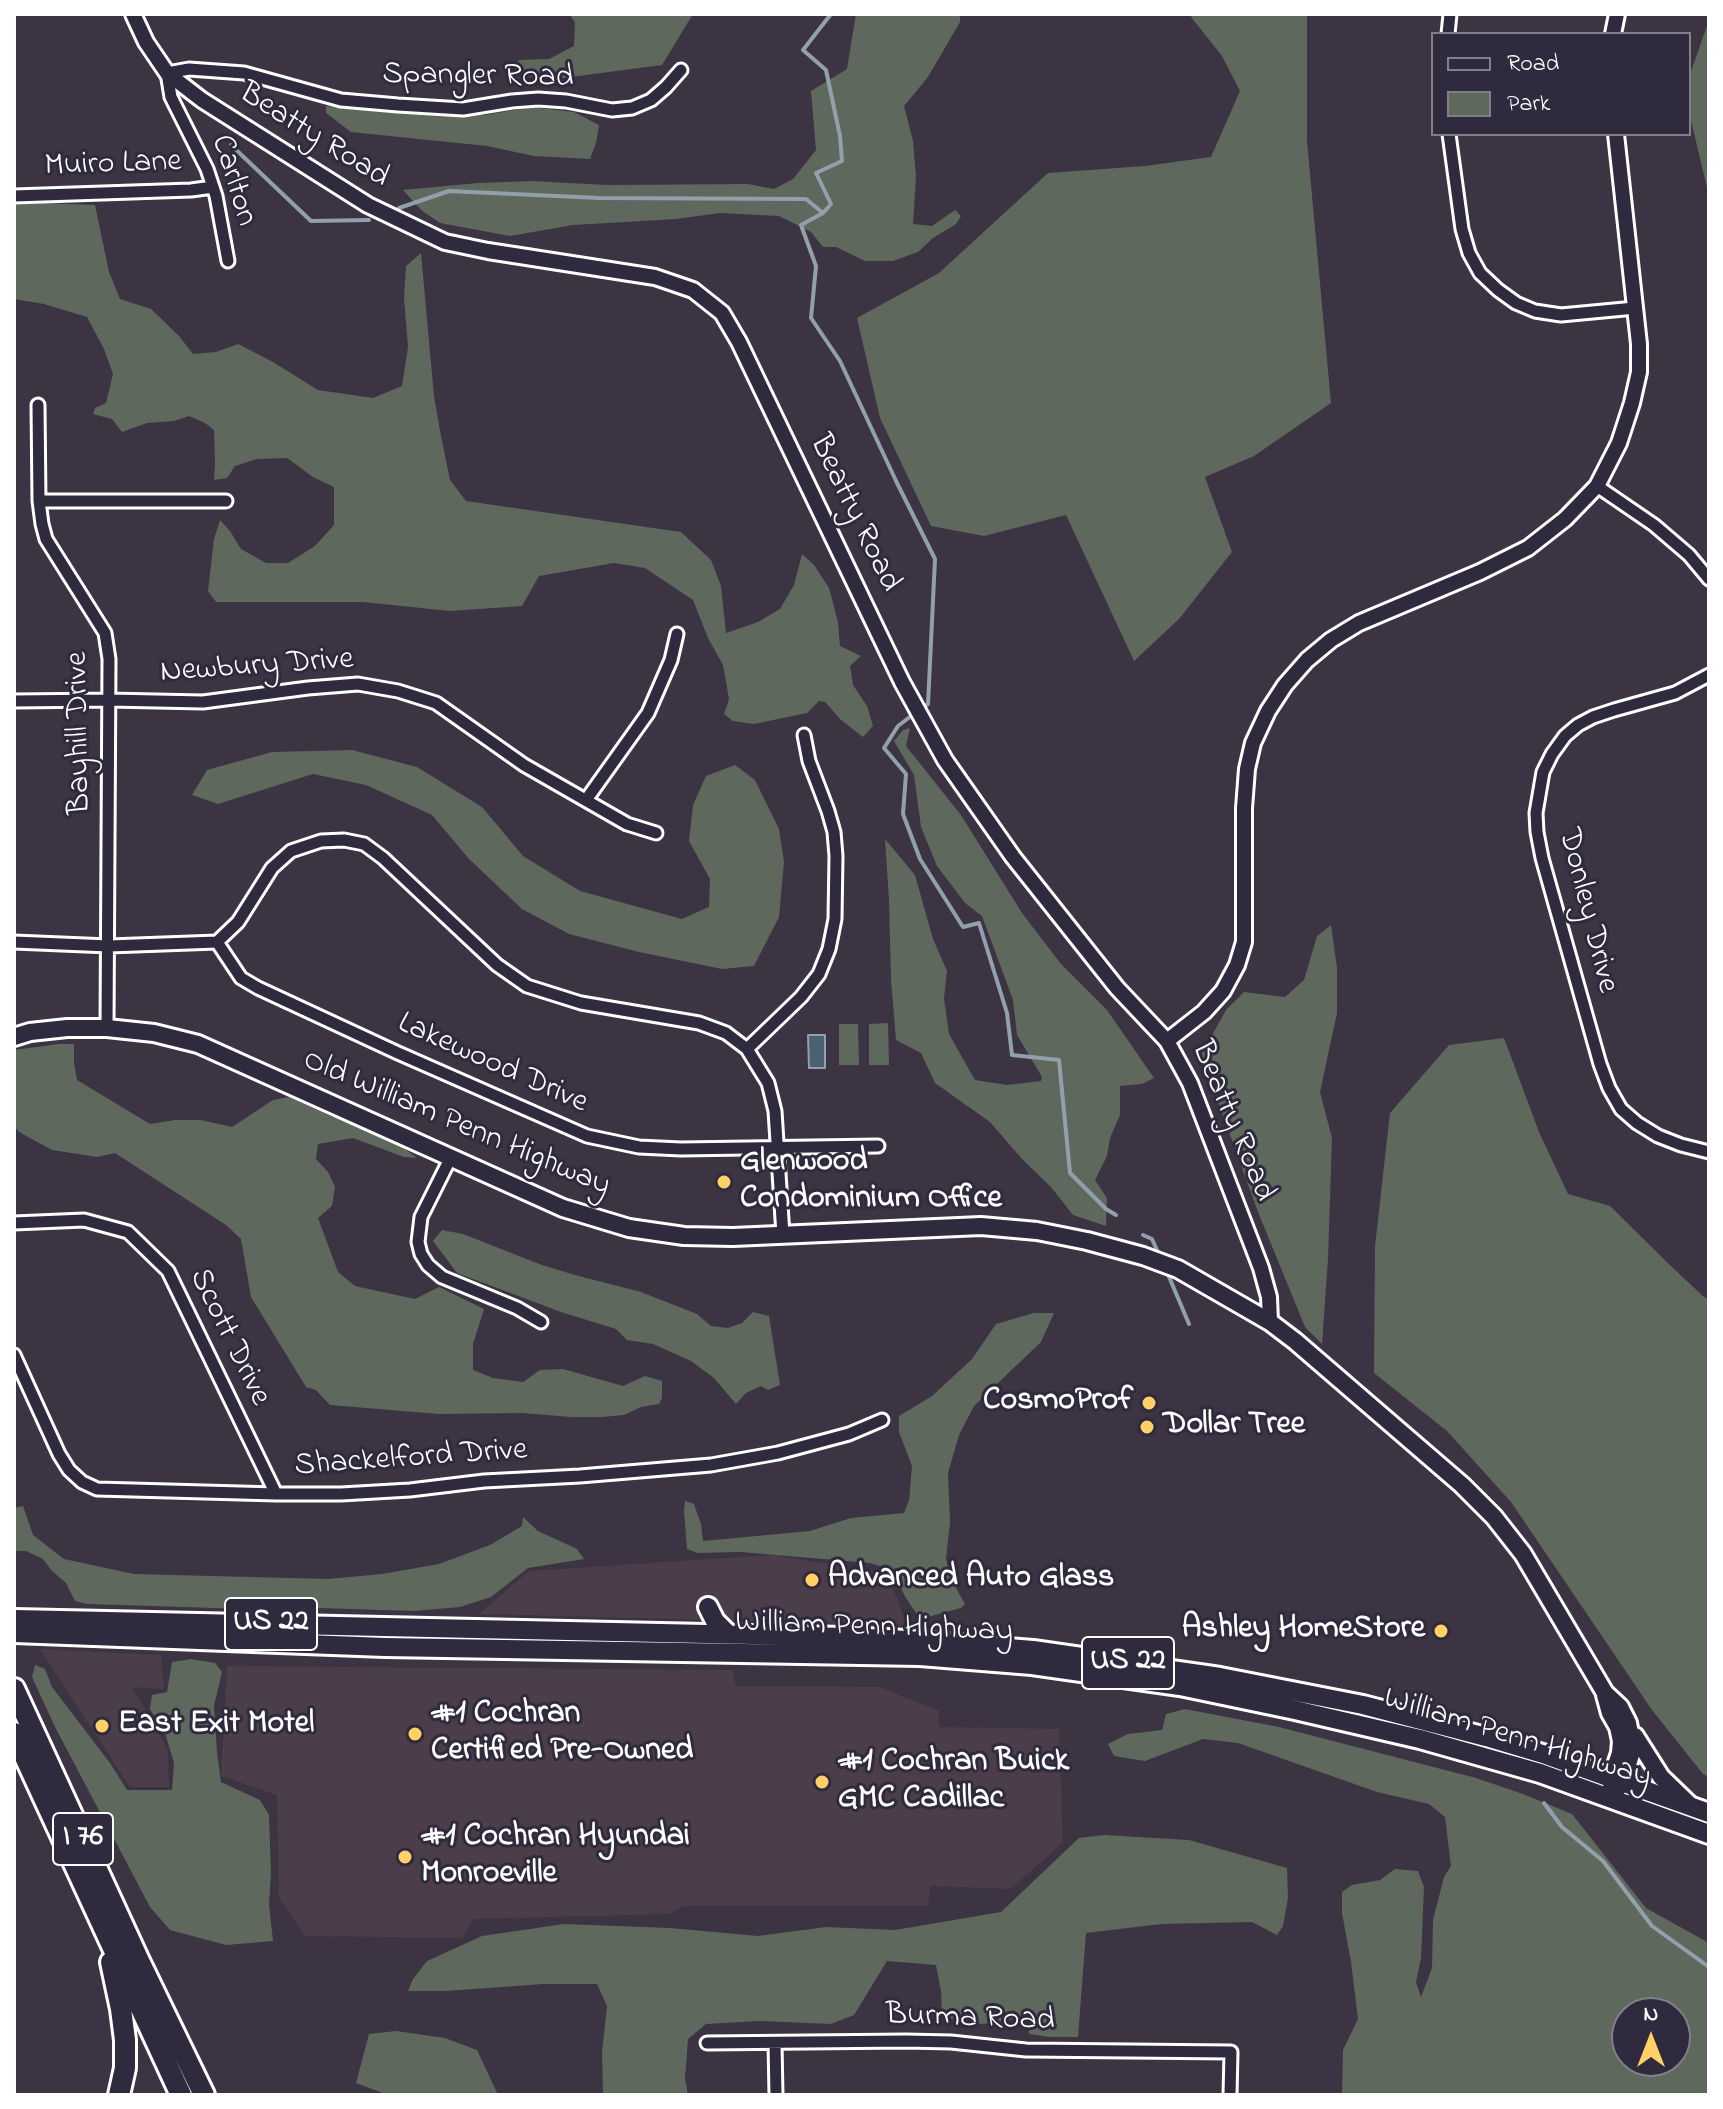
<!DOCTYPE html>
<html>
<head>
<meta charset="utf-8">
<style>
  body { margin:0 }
  #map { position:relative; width:1723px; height:2109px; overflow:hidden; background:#3c3343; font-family:"Indie Flower",sans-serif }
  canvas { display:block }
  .frame { position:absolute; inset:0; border:16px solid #fff; pointer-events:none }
  .legend { position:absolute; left:1431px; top:32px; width:260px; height:104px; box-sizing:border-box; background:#2f2a3d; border:2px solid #827f8b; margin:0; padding:10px 14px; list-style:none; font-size:24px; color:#fff }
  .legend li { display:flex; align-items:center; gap:16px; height:40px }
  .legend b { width:40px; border:2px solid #827f8b }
  .north { position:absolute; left:1611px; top:1997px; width:80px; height:80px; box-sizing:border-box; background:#2f2a3d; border:2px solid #827f8b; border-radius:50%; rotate:0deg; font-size:22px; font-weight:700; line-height:32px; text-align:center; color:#fff }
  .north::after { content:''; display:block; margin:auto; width:28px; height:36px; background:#ffd166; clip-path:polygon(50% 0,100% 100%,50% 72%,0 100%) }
</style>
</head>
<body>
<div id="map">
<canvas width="1723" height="2109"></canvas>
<div class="frame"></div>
<ul class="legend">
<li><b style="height:10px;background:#2f2a3d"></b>Road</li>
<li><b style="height:22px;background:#5f685c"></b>Park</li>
</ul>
<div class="north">N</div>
</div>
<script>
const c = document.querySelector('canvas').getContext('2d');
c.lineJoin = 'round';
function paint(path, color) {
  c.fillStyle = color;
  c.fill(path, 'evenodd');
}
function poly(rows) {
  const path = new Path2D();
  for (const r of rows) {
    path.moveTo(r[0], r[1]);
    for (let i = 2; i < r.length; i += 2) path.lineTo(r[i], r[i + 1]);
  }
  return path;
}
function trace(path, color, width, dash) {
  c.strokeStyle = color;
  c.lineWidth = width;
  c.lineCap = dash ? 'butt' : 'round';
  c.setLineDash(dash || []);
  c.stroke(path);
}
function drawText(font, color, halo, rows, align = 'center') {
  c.font = font + ' "Indie Flower",sans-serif';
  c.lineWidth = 6;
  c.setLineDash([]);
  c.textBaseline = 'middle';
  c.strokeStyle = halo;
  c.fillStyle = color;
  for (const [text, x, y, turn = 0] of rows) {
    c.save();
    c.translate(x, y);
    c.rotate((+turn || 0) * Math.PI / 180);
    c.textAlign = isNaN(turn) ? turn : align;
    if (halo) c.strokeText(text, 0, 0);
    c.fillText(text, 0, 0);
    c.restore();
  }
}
paint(poly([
  [771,1555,887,1573,907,1625,479,1614,529,1571],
  [40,1649,161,1655,164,1689,132,1687,168,1750,169,1787,130,1787],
  [227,1666,733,1670,735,1686,879,1687,939,1711,939,1727,1059,1729,1063,1843,1010,1889,930,1886,928,1906,683,1906,670,1914,473,1919,462,1938,305,1936,279,1898,277,1795,221,1776]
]), '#4b3e4a');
paint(poly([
  [569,14,693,14,662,65,548,80,513,73,519,60,549,59,574,46,575,22],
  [856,14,960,14,960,22,928,77,904,106,913,141,916,176,913,224,932,226,955,210,961,216,956,224,933,238,918,252,893,261,865,261,836,247,823,247,811,232,779,216,720,213,676,219,573,225,510,236,440,223,421,210,403,190,478,183,532,181,607,185,748,184,774,189,793,179,816,150,811,91,847,69],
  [1193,14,1307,14,1307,141,1331,403,1254,456,1205,477,1232,552,1179,619,1134,661,1066,515,984,536,931,526,880,418,857,318,939,273,1048,173,1145,166,1211,157,1240,91,1222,56,1191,17],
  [1709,20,1709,196,1689,112,1689,77],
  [326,106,427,113,485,115,531,107,574,112,599,125,596,143,590,159,534,156,487,146,351,132,326,113],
  [43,203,95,205,109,272,120,299,151,309,179,336,193,354,216,352,238,344,273,362,318,390,373,398,402,386,408,347,404,298,406,266,421,253,434,396,441,436,450,480,466,501,681,532,711,560,721,586,726,633,758,622,780,609,794,585,802,554,814,565,829,588,838,622,840,646,861,656,850,666,853,685,867,706,873,726,863,737,841,720,825,702,819,701,807,713,754,724,733,721,724,714,729,699,723,665,708,638,693,600,645,568,614,563,539,576,522,606,450,611,363,602,216,602,208,591,214,539,220,520,230,531,241,549,266,563,288,563,315,546,334,525,334,487,313,477,287,458,257,459,235,466,227,478,214,480,215,465,214,430,205,423,189,416,174,421,147,423,122,432,112,419,93,414,95,408,106,403,113,374,104,349,87,317,44,304,14,299,14,204],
  [910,728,906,746,961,815,1022,913,1061,964,1107,1010,1154,1078,1142,1084,1120,1086,1120,1115,1110,1138,1107,1156,1095,1180,1107,1198,1106,1226,1073,1215,1051,1187,1022,1159,990,1122,935,1083,921,1053,896,1040,891,980,889,900,885,839,915,875,933,939,947,971,944,998,949,1034,975,1080,1007,1085,1041,1081,1042,1077,1017,1035,1013,1000,982,916,965,903,937,866,921,827,914,775,894,741,903,730],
  [352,750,417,767,482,807,523,856,580,891,682,919,709,907,710,879,689,841,693,805,706,776,735,765,755,780,779,829,784,862,779,917,754,966,722,969,639,952,569,934,522,909,469,859,432,815,366,785,313,774,218,804,192,795,207,770,272,752],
  [1331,925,1337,968,1337,1013,1320,1092,1332,1138,1328,1259,1322,1344,1305,1327,1258,1212,1201,1055,1226,1010,1244,992,1285,997,1304,980,1317,936],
  [888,1023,889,1065,869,1065,869,1024],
  [839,1024,858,1024,859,1065,839,1065],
  [1504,1038,1539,1132,1568,1194,1610,1206,1673,1268,1704,1297,1709,1299,1709,1777,1703,1774,1652,1710,1511,1502,1447,1431,1374,1373,1375,1246,1390,1113,1449,1045],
  [59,1044,74,1044,74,1063,77,1080,150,1124,175,1120,201,1120,232,1127,273,1100,289,1097,331,1116,363,1126,401,1146,417,1158,404,1157,353,1138,318,1144,316,1159,328,1172,335,1187,332,1206,318,1218,338,1272,355,1286,415,1299,439,1287,484,1309,473,1344,473,1370,493,1378,523,1382,540,1370,563,1369,623,1386,645,1376,662,1381,662,1398,659,1404,641,1407,624,1415,602,1417,571,1417,522,1413,439,1414,330,1405,316,1390,306,1387,251,1297,241,1239,226,1225,115,1153,97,1157,52,1150,19,1132,14,1126,14,1050],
  [442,1230,463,1234,542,1265,575,1275,641,1292,697,1314,711,1326,728,1328,742,1323,753,1312,769,1316,780,1385,768,1390,761,1386,746,1393,736,1404,714,1378,691,1361,653,1344,627,1340,616,1329,561,1312,457,1273,433,1241],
  [1034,1313,1054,1313,1041,1342,974,1406,959,1435,948,1473,950,1522,946,1559,951,1579,965,1604,961,1608,920,1619,906,1598,891,1570,870,1563,741,1552,698,1553,687,1549,684,1511,685,1501,694,1504,701,1524,703,1541,810,1531,851,1518,904,1513,909,1500,912,1466,899,1432,899,1416,932,1396,972,1359,996,1324],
  [23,1506,33,1535,64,1559,134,1574,328,1579,382,1574,439,1564,490,1545,522,1526,523,1517,538,1531,577,1549,584,1559,528,1568,491,1597,460,1607,414,1611,319,1608,279,1610,87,1604,75,1601,66,1583,52,1571,43,1559,26,1551,14,1551,14,1508],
  [191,1659,215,1663,222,1672,214,1706,217,1752,221,1782,260,1800,269,1815,271,1873,269,1904,273,1941,226,1945,170,1930,150,1907,56,1729,32,1677,35,1665,45,1669,52,1687,110,1763,127,1790,172,1790,174,1763,166,1736,150,1709,152,1695,167,1692,172,1662],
  [1185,1709,1279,1727,1476,1778,1523,1794,1572,1814,1646,1908,1709,1943,1709,2095,1342,2095,1343,2050,1358,2019,1351,1962,1342,1913,1342,1892,1352,1885,1380,1880,1395,1869,1418,1871,1424,1887,1421,1958,1416,1982,1421,1997,1432,1968,1433,1920,1444,1877,1451,1866,1445,1817,1429,1804,1377,1792,1238,1743,1203,1739,1145,1761,1114,1756,1108,1744,1128,1734,1162,1730,1166,1714],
  [1627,2013,1675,2013,1675,2061,1627,2061],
  [1104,1835,1189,1840,1287,1868,1288,1898,1283,1926,1277,1935,1252,1922,1161,1924,1086,1933,1078,2037,1049,2037,1029,2034,1027,2017,983,2024,942,2017,941,1991,936,1965,887,1961,854,2015,831,2024,760,2021,706,2024,688,2039,685,2078,688,2095,633,2093,631,2095,603,2095,602,2052,607,2006,597,1984,543,1984,446,1991,408,1991,413,1979,427,1961,482,1936,564,1924,670,1928,758,1936,826,1927,895,1930,1001,1912,1079,1838],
  [396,2031,445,2038,477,2050,498,2095,388,2095,356,2083,369,2034]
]), '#5f685c');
const water = poly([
  [808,1035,825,1035,825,1068,809,1068,808,1035]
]);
paint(water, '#496173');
trace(water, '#92a0ab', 2);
trace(poly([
  [831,14,803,50,826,70,840,136,842,161,816,173,831,204,823,213,801,225,816,266,811,318,840,361,897,483,935,559,928,704,922,708],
  [231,145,311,221,369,220],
  [399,208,449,191,599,198,806,199,823,213],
  [915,713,898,726,884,748,906,774,903,814,920,859,963,927,979,923,1007,1013,1012,1055,1059,1060,1070,1173,1106,1209,1116,1215],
  [1143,1235,1152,1239,1160,1257],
  [1167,1272,1189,1324],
  [1544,1803,1562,1827,1603,1861,1652,1926,1709,1967]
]), '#92a0ab', 4);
const minor = poly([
  [1448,34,1450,14],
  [1449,134,1462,229,1469,253,1480,273,1498,290,1516,303,1535,311,1561,315,1635,308],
  [14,196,191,190,213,187],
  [228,261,216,196,207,169,171,97,167,73,189,69,244,73,341,100,398,105,463,109,512,101,538,99,566,101,612,110,632,108,651,100,666,87,681,70],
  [38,405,39,501,42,524,46,539,105,633,109,659,107,1028],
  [1597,486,1654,525,1689,555,1709,579],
  [39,501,226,501],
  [1709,675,1675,693,1614,710,1593,717,1578,725,1565,736,1552,754,1543,772,1536,813,1537,832,1542,858,1600,1064,1609,1088,1621,1109,1637,1123,1658,1136,1681,1145,1709,1152],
  [14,701,109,700,203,702,308,688,358,684,398,691,436,703,524,765,627,824,656,833],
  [586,800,648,713,671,660,677,634],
  [14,942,109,946,217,942,238,922,272,868,291,851,321,841,344,840,364,844,383,858,497,965,527,986,581,1003,699,1023,726,1033,747,1049,768,1083,775,1111,783,1235],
  [217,942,241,978,258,988,398,1053,587,1136,639,1147,681,1149,878,1146],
  [747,1049,801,997,819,974,829,949,835,919,836,856,834,832,828,811,809,761,804,735],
  [450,1159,421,1217,418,1242,421,1254,428,1265,442,1277,517,1308,541,1322],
  [14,1223,84,1220,128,1232,168,1271,276,1494],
  [14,1355,59,1454,69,1470,82,1482,97,1489,276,1494,341,1494,410,1490,484,1481,580,1476,711,1465,778,1453,849,1434,882,1420],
  [707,2043,906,2041,951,2042,1026,2050,1231,2052,1230,2095],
  [775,2043,776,2095]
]);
const tertiary = poly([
  [133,14,146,42,167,73,202,100,368,205,445,242,488,251,655,277,693,290,722,313,739,342,902,682,945,760,1013,857,1117,988,1167,1041,1190,1083,1261,1268,1269,1297,1270,1322],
  [1613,34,1617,14],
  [1167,1041,1204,1012,1223,991,1237,965,1244,942,1244,808,1247,769,1253,743,1268,711,1285,685,1307,660,1331,640,1359,623,1480,572,1528,548,1565,519,1597,486,1619,443,1632,403,1639,372,1639,344,1616,134]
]);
const secondary = poly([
  [14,1037,30,1032,67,1028,107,1028,154,1033,198,1044,563,1208,629,1228,684,1236,733,1237,981,1226,1037,1231,1087,1241,1143,1256,1178,1269,1270,1322,1295,1341,1462,1485,1494,1517,1523,1554,1605,1693,1620,1707,1628,1723,1633,1748,1623,1781,1616,1791],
  [1605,1695,1610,1713,1618,1727,1621,1741,1620,1753,1612,1777,1611,1791],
  [1635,1736,1661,1777,1690,1805]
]);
const trunk = poly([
  [708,1607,715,1621,728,1634],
  [14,1619,845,1637,907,1640,1033,1650,1220,1677,1363,1705,1486,1737,1546,1755,1709,1813],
  [14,1633,385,1647,920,1656,1032,1665,1180,1686,1295,1710,1420,1739,1540,1773,1709,1834]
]);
const motorway = poly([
  [14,1689,139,1961,204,2095],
  [14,1733,181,2095],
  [111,1962,121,2009,125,2040,125,2068,119,2095]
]);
trace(minor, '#fff', 17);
trace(tertiary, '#fff', 20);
trace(secondary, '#fff', 22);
trace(trunk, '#fff', 24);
trace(motorway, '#fff', 26);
trace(minor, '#2f2a3d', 11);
trace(tertiary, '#2f2a3d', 14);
trace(secondary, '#2f2a3d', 16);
trace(trunk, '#2f2a3d', 18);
trace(motorway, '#2f2a3d', 20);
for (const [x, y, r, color] of [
  [724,1182,8,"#ffd166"],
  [1149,1403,8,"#ffd166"],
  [1147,1427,8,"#ffd166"],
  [812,1580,8,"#ffd166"],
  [1441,1631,8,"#ffd166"],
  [102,1726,8,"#ffd166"],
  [415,1734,8,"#ffd166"],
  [822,1782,8,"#ffd166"],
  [405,1857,8,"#ffd166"]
]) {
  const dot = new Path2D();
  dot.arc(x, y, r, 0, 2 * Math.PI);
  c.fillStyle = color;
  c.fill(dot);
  trace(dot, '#2f2a3d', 3);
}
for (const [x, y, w] of [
  [271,1624,92],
  [1128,1663,92],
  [83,1839,60]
]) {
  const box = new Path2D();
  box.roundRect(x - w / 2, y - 26, w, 52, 6);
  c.fillStyle = '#2f2a3d';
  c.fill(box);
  trace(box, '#fff', 2);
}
drawText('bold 30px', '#fff', null, [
  ["US 22",271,1624],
  ["US 22",1128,1663],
  ["I 76",83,1839]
]);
drawText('32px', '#fff', '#2f2a3d', [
  ["Spangler Road",478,78,1],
  ["Beatty Road",313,137,32],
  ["Muiro Lane",113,166,-2],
  ["Carlton",232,181,73],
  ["Beatty Road",853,514,64],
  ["Newbury Drive",257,668,-4],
  ["Bayhill Drive",81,733,-91],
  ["Donley Drive",1586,911,76],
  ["Lakewood Drive",492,1065,24],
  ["Beatty Road",1231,1122,67],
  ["Old William Penn Highway",456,1125,23],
  ["Scott Drive",228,1338,64],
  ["Shackelford Drive",411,1460,-4],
  ["William Penn Highway",874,1629,2],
  ["William Penn Highway",1517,1740,17],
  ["Burma Road",970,2020,2]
]);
drawText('bold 32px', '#fff', '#2f2a3d', [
  ["Glenwood",740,1164],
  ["Condominium Office",740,1201],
  ["CosmoProf",1133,1403,"right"],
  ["Dollar Tree",1163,1427],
  ["Advanced Auto Glass",828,1580],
  ["Ashley HomeStore",1425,1631,"right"],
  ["#1 Cochran",431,1716],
  ["Certified Pre-Owned",431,1753],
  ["East Exit Motel",118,1726],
  ["#1 Cochran Buick",838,1764],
  ["GMC Cadillac",838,1801],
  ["#1 Cochran Hyundai",421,1839],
  ["Monroeville",421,1876]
], 'left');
</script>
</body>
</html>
